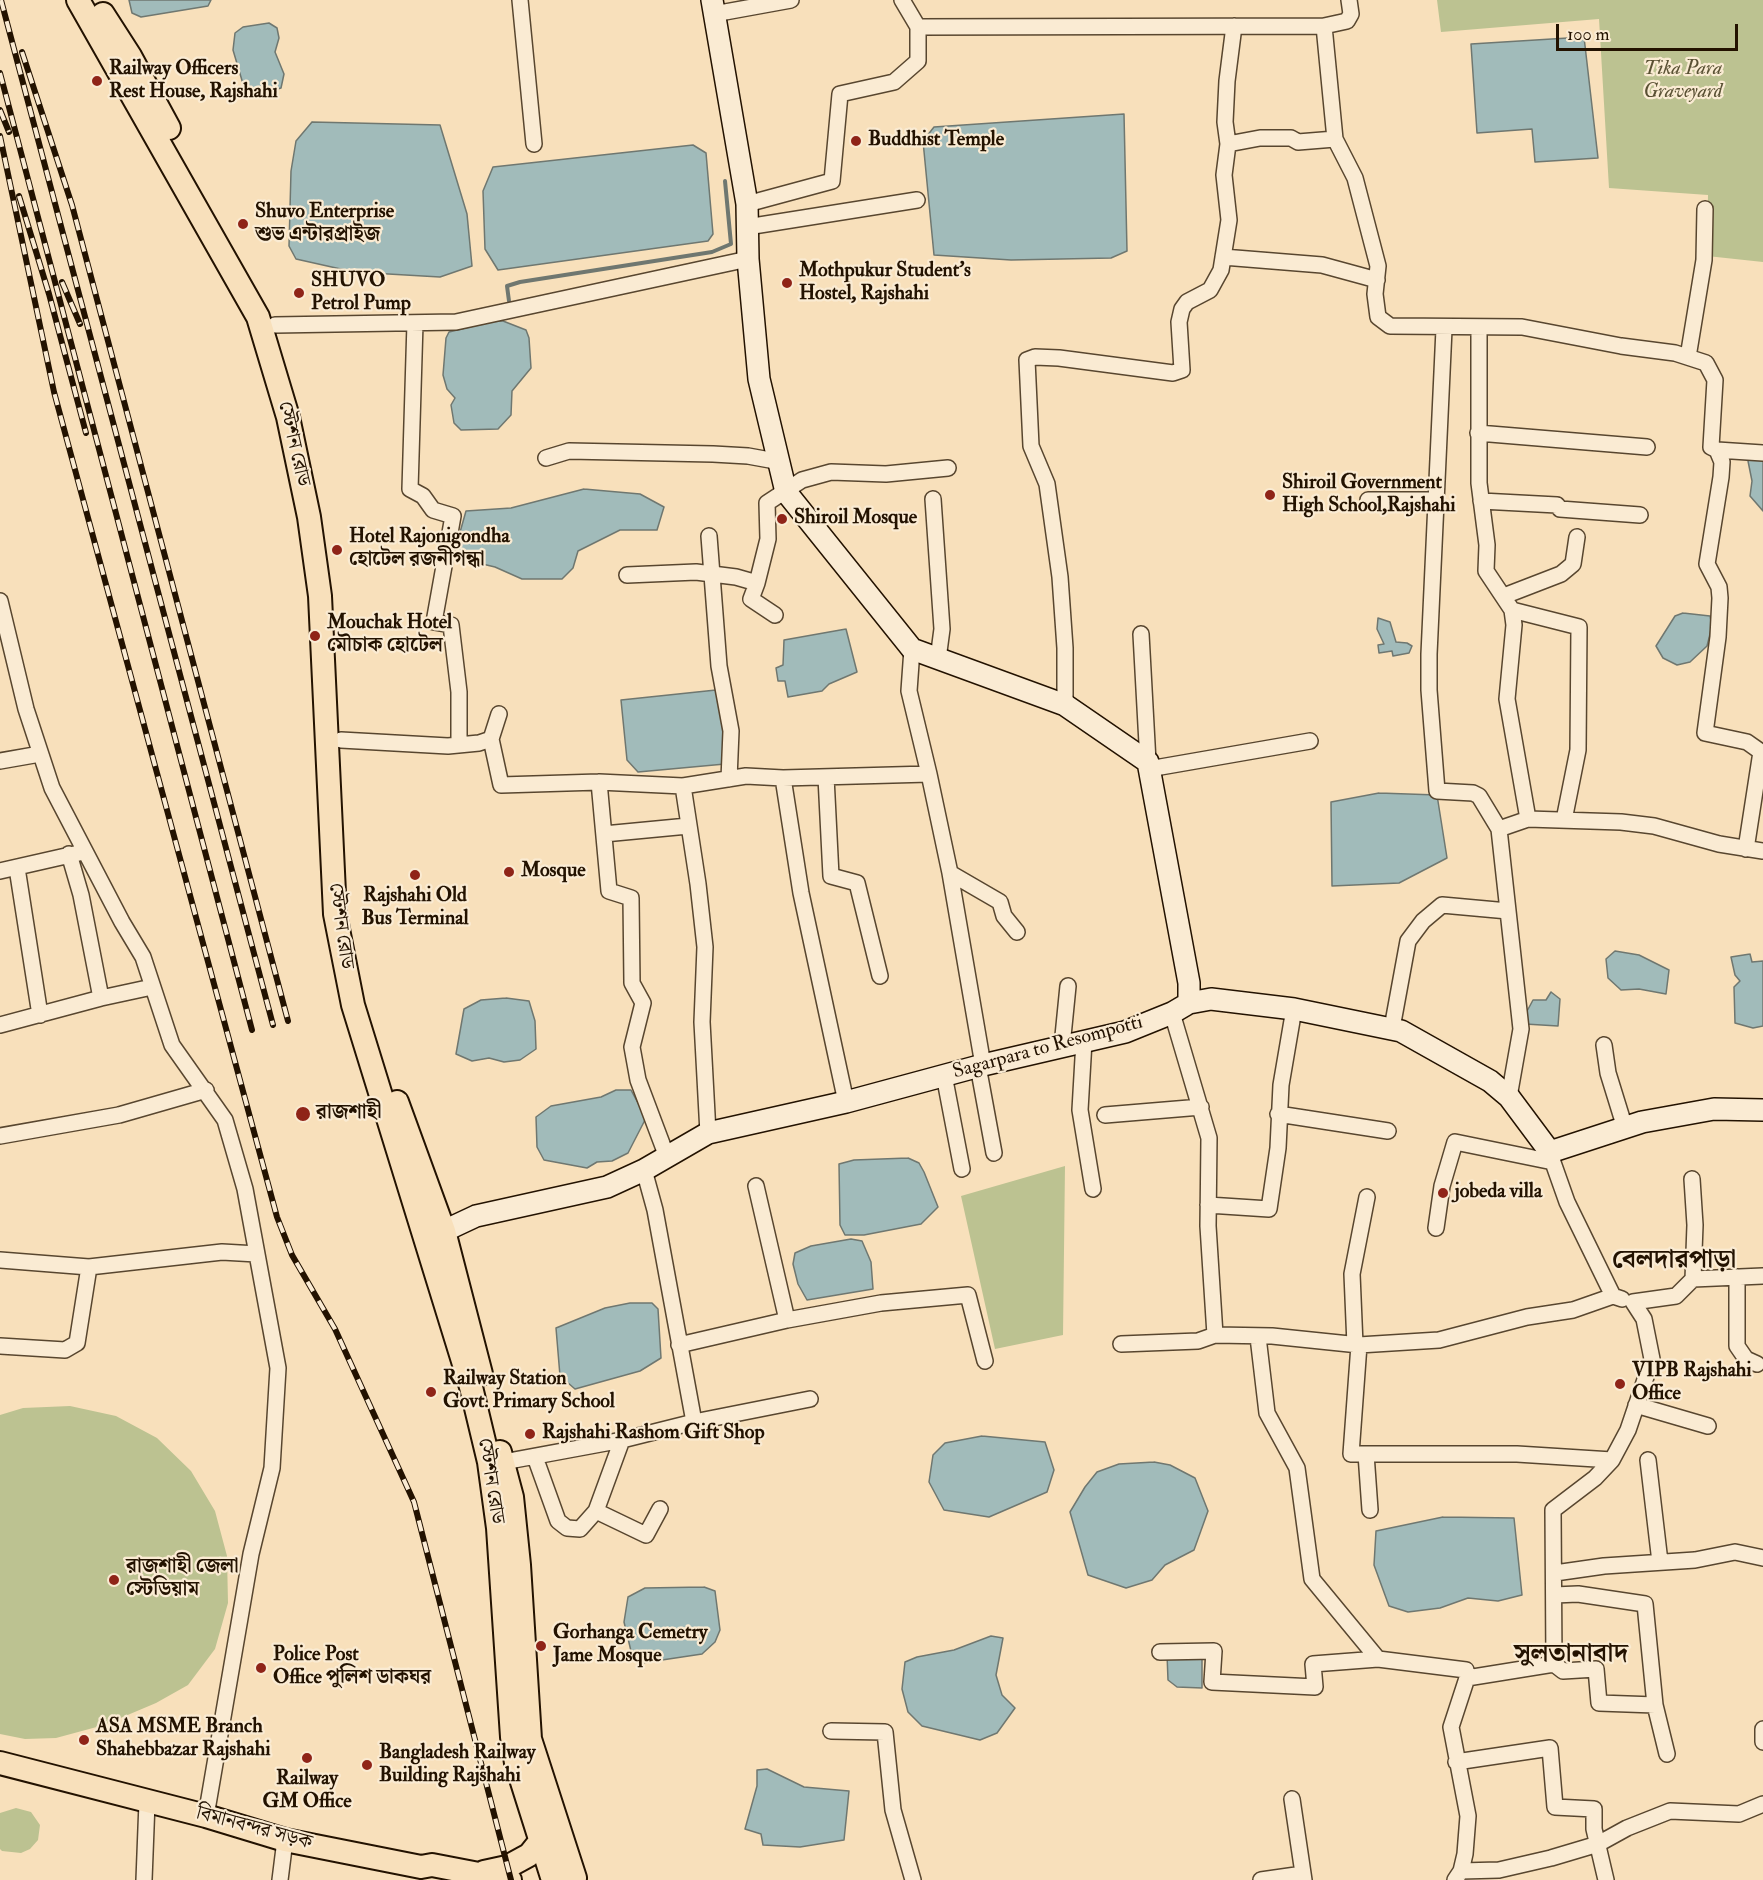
<!DOCTYPE html>
<html>
<head>
<meta charset="utf-8">
<style>
  body { margin:0 }
  #map { position:relative; width:1763px; height:1880px; overflow:hidden; background:#f8e0bb; font-family:"IM FELL Double Pica",serif }
  canvas { display:block }
  .scale { position:absolute; left:1556px; top:24px; width:182px; height:27px; box-sizing:border-box; border:3px solid #231200; border-top:0; padding-left:8px; font-size:18px; line-height:21px; white-space:nowrap; color:#231200; -webkit-text-stroke:4px #faebd3; paint-order:stroke }
</style>
</head>
<body>
<div id="map">
<canvas width="1763" height="1880"></canvas>
<div class="scale">100 m</div>
</div>
<script>
const c = document.querySelector('canvas').getContext('2d');
c.lineJoin = 'round';
function paint(path, color) {
  c.fillStyle = color;
  c.fill(path, 'evenodd');
}
function poly(rows) {
  const path = new Path2D();
  for (const r of rows) {
    path.moveTo(r[0], r[1]);
    for (let i = 2; i < r.length; i += 2) path.lineTo(r[i], r[i + 1]);
  }
  return path;
}
function trace(path, color, width, dash) {
  c.strokeStyle = color;
  c.lineWidth = width;
  c.lineCap = dash ? 'butt' : 'round';
  c.setLineDash(dash || []);
  c.stroke(path);
}
function drawText(font, color, halo, rows, align = 'center') {
  c.font = font + ' "IM FELL Double Pica","Noto Serif Bengali",serif';
  c.lineWidth = 4.5;
  c.setLineDash([]);
  c.textBaseline = 'middle';
  c.strokeStyle = halo;
  c.fillStyle = color;
  for (const [text, x, y, turn = 0] of rows) {
    c.save();
    c.translate(x, y);
    c.rotate((+turn || 0) * Math.PI / 180);
    c.textAlign = isNaN(turn) ? turn : align;
    if (halo) c.strokeText(text, 0, 0);
    c.fillText(text, 0, 0);
    c.restore();
  }
}
paint(poly([
  [1437,0,1763,0,1763,262,1707,256,1708,195,1609,188,1599,19,1441,32],
  [1065,1166,1063,1335,995,1349,961,1196],
  [70,1406,116,1416,157,1438,191,1471,215,1511,227,1556,228,1603,215,1649,188,1685,156,1703,104,1725,56,1738,25,1739,0,1734,0,1415,23,1408],
  [16,1808,31,1812,40,1825,38,1840,30,1849,21,1853,2,1851,0,1849,0,1813]
]), '#bcc291');
const water = poly([
  [129,0,211,0,208,6,141,17,132,13,129,0],
  [269,23,277,28,279,38,275,52,284,74,281,88,265,93,246,94,233,50,235,33,243,27,269,23],
  [1584,37,1598,158,1535,162,1532,129,1477,133,1471,44,1584,37],
  [1124,114,1127,251,1111,258,1011,260,934,255,923,141,934,127,1124,114],
  [312,122,440,125,467,214,472,266,440,277,354,272,296,259,289,246,291,171,296,141,312,122],
  [693,145,706,153,713,234,708,241,498,270,485,249,483,191,493,167,693,145],
  [494,321,503,321,526,330,529,338,531,368,512,391,511,415,498,429,461,430,454,423,451,405,455,398,447,389,443,375,446,338,449,332,494,321],
  [1763,456,1763,511,1750,496,1752,481,1748,461,1753,457,1763,456],
  [584,489,640,494,664,507,657,530,620,530,578,551,573,568,562,579,522,579,495,567,453,557,466,511,511,508,584,489],
  [1683,613,1710,616,1712,626,1707,646,1690,662,1677,665,1663,658,1656,646,1675,616,1683,613],
  [1378,618,1390,622,1396,642,1407,643,1412,646,1409,653,1393,656,1392,651,1379,653,1378,645,1384,644,1377,629,1378,618],
  [846,629,857,672,829,684,822,691,788,697,785,681,778,681,776,668,783,665,784,640,846,629],
  [716,690,726,706,725,764,638,772,627,760,621,700,716,690],
  [1379,793,1437,795,1447,858,1399,883,1332,886,1331,802,1379,793],
  [1615,951,1639,955,1669,970,1666,994,1639,989,1621,990,1608,978,1606,959,1615,951],
  [1750,954,1752,962,1763,961,1763,1026,1753,1028,1735,1023,1734,987,1740,981,1735,975,1731,957,1750,954],
  [1551,992,1560,999,1558,1026,1525,1024,1526,1013,1533,1000,1546,1000,1551,992],
  [506,998,529,1001,535,1021,536,1049,520,1060,504,1062,489,1058,472,1061,456,1054,464,1009,481,1000,506,998],
  [616,1090,631,1090,646,1118,628,1153,612,1161,597,1162,587,1168,544,1160,537,1147,536,1117,551,1106,601,1097,616,1090],
  [908,1158,919,1163,924,1172,938,1207,921,1224,864,1235,845,1235,840,1225,839,1164,854,1160,908,1158],
  [851,1239,862,1241,871,1262,873,1289,807,1300,798,1284,793,1264,795,1253,811,1246,851,1239],
  [630,1303,652,1303,658,1309,661,1358,640,1371,575,1389,560,1376,556,1328,605,1308,630,1303],
  [982,1436,1045,1442,1054,1470,1047,1492,989,1517,944,1510,929,1482,933,1455,945,1443,982,1436],
  [1154,1462,1170,1465,1195,1478,1208,1511,1194,1550,1165,1565,1152,1580,1126,1588,1088,1575,1070,1512,1085,1487,1097,1472,1119,1464,1154,1462],
  [1443,1517,1514,1518,1522,1595,1498,1601,1468,1598,1440,1608,1408,1612,1389,1606,1374,1565,1376,1531,1443,1517],
  [704,1587,715,1591,720,1630,715,1642,702,1654,642,1663,631,1651,624,1622,628,1597,645,1588,704,1587],
  [991,1636,1003,1638,996,1675,1002,1695,1015,1708,997,1733,980,1740,922,1726,908,1712,902,1689,905,1662,917,1657,954,1650,991,1636],
  [1202,1653,1202,1688,1177,1687,1168,1680,1167,1654,1202,1653],
  [767,1769,804,1787,849,1791,844,1840,800,1847,763,1845,761,1834,745,1829,757,1786,757,1770,767,1769]
]);
paint(water, '#a1bbba');
trace(water, '#6f7770', 1.5);
trace(poly([
  [509,301,507,286,520,282,712,252,731,244,725,181]
]), '#6f7770', 4);
const street = poly([
  [520,0,534,144],
  [902,0,918,27,1324,26,1347,21,1351,14,1349,0],
  [714,14,791,0],
  [1324,26,1335,139,1355,178,1378,266,1375,294,1378,317,1390,326,1522,327,1621,346,1675,353,1706,363,1715,380,1711,447,1717,450,1722,462,1721,477,1707,564,1719,587,1720,598,1718,637,1705,733,1747,742,1761,752,1746,849],
  [1228,144,1225,122,1227,81,1234,26],
  [747,204,832,181,840,94,894,82,918,61,918,27],
  [747,227,917,200],
  [1223,257,1322,265,1377,280],
  [415,323,410,489,423,496,433,510,453,516,434,622,451,625,459,692,459,745],
  [275,325,456,322,748,259],
  [1479,328,1479,483,1487,545,1486,571,1512,610,1514,625,1507,699,1528,819],
  [1444,329,1429,654,1429,690,1437,791,1473,793,1479,796,1499,829,1528,819,1621,822,1654,826,1719,844,1763,851],
  [1688,357,1704,260,1705,209],
  [1478,433,1647,447],
  [1717,450,1763,453],
  [546,458,569,451,713,454,748,456,781,462],
  [933,499,942,629,938,659],
  [1368,500,1436,500],
  [1481,501,1557,505,1560,509,1640,515],
  [709,536,719,666,731,731,729,779],
  [627,575,696,572,736,577,757,583,768,539,767,503,802,480,831,472,886,474,948,468],
  [757,583,751,599,775,615],
  [1504,596,1561,574,1573,564,1577,537],
  [0,601,26,709,52,788,122,922,143,957,172,1045,225,1120,245,1189,278,1368,272,1468,251,1554,206,1816],
  [1512,610,1579,627,1578,750,1564,820],
  [1141,634,1148,762],
  [1065,705,1065,648,1060,577,1047,484,1031,446,1027,360,1035,357,1059,358,1173,373,1182,370,1179,322,1182,309,1187,302,1210,290,1221,270,1229,220,1224,175,1228,144,1260,138,1291,138,1298,142,1335,139],
  [491,739,501,785,599,782,683,786,698,884,705,947,702,1022,708,1133],
  [341,740,448,746,479,743,491,739,499,714],
  [0,761,40,754],
  [1149,769,1310,741],
  [929,774,950,873,983,1065],
  [826,777,831,876,857,883,880,976],
  [783,778,801,893,846,1102],
  [599,782,609,891,631,898,632,983,643,1003,632,1047,638,1080,667,1157],
  [683,786,746,776,783,778,929,774,909,691,912,649],
  [1499,829,1521,1029,1509,1097],
  [604,834,688,826],
  [69,854,81,895,101,998],
  [17,868,40,1015],
  [0,871,79,853],
  [950,873,1000,902,1004,916,1017,932],
  [1172,1013,1209,1138,1208,1226,1215,1335,1272,1336,1359,1345,1439,1340,1527,1317,1573,1310,1613,1296],
  [0,1025,101,998,152,987],
  [1392,1028,1408,941,1423,921,1442,905,1508,911],
  [1084,1041,1080,1110,1093,1189],
  [1604,1045,1608,1073,1625,1128],
  [1062,1046,1068,986],
  [978,1066,994,1153],
  [944,1075,962,1169],
  [1278,1114,1388,1131],
  [1105,1115,1201,1107],
  [0,1136,119,1115,206,1090],
  [1550,1154,1567,1202,1613,1296,1622,1299],
  [1692,1179,1695,1225,1693,1279],
  [756,1186,787,1320],
  [1208,1205,1269,1209,1278,1148,1281,1085,1294,1009],
  [1436,1228,1442,1186,1455,1142,1553,1162],
  [0,1260,89,1267],
  [1737,1277,1737,1346,1746,1359,1757,1364],
  [1258,1337,1267,1413,1297,1468,1312,1579,1378,1659,1466,1670,1467,1678],
  [1121,1344,1198,1341,1215,1335],
  [679,1345,787,1320,881,1303,968,1295,985,1361],
  [1355,1345,1352,1274,1367,1197],
  [1359,1345,1351,1454,1517,1454,1612,1460],
  [0,1346,65,1350,77,1343,89,1267,222,1252,257,1254],
  [1636,1405,1708,1426],
  [694,1422,810,1399],
  [622,1440,596,1511,646,1535,660,1509],
  [1366,1454,1370,1510],
  [535,1457,558,1521,567,1528,580,1529,596,1511],
  [1648,1460,1660,1562],
  [503,1462,622,1440,694,1422,655,1210,644,1170],
  [1555,1573,1604,1566,1695,1560,1735,1552,1763,1558],
  [1554,1595,1578,1594,1645,1604,1655,1705,1667,1754],
  [1160,1652,1214,1651,1212,1682,1315,1687,1313,1664,1378,1659],
  [1554,1664,1563,1671,1596,1669,1599,1703,1655,1705],
  [1763,1729,1763,1742],
  [831,1731,885,1732,893,1810,913,1880],
  [1456,1762,1550,1748,1555,1807,1594,1809,1594,1829,1606,1880],
  [1292,1799,1304,1880],
  [1461,1871,1499,1870,1551,1858,1598,1844,1627,1828,1670,1811,1739,1814,1763,1804],
  [144,1880,147,1802],
  [280,1880,285,1840],
  [1261,1880,1303,1874],
  [1455,1880,1461,1871,1465,1854,1468,1816,1451,1727,1467,1678,1554,1664,1553,1510,1595,1478,1612,1460,1628,1430,1652,1359,1644,1319,1633,1302,1676,1296,1693,1279,1763,1276]
]);
const secondary = poly([
  [712,0,747,204,748,259,759,379,786,492,912,649,1065,705,1148,762,1189,983,1189,1003],
  [444,1231,476,1216,607,1187,644,1170,708,1133,846,1102,983,1065,1125,1032,1172,1013,1189,1003,1211,999,1294,1009,1401,1031,1490,1081,1509,1097,1550,1152,1642,1122,1714,1109,1763,1110]
]);
const primary = poly([
  [78,0,258,317,288,417,309,517,320,596,335,914,353,1005,471,1387,489,1462,498,1528,512,1737,516,1763,553,1880],
  [103,14,130,56,169,128],
  [397,1102,444,1231,481,1374],
  [500,1452,512,1497,519,1565,530,1739,575,1878],
  [0,1763,206,1816,285,1840,421,1867,432,1865,510,1880],
  [484,1872,507,1867,529,1855,541,1840]
]);
trace(street, '#58462f', 18);
trace(secondary, '#231200', 24);
trace(primary, '#231200', 26);
trace(street, '#faebd3', 15);
trace(secondary, '#faebd3', 21);
trace(primary, '#f8e0bb', 22);
const rail = poly([
  [1,0,273,1025],
  [22,52,72,205,288,1021],
  [0,73,252,1030],
  [0,110,9,132],
  [0,136,54,392,277,1217,292,1255,335,1329,414,1502,511,1880],
  [19,196,49,294,86,433],
  [62,282,80,324]
]);
trace(rail, '#231200', 6);
trace(rail, '#faebd3', 4, [11]);
for (const [x, y, r, color] of [
  [97,81,6,"#8f2418"],
  [856,141,6,"#8f2418"],
  [243,224,6,"#8f2418"],
  [787,283,6,"#8f2418"],
  [299,293,6,"#8f2418"],
  [1270,495,6,"#8f2418"],
  [782,519,6,"#8f2418"],
  [337,550,6,"#8f2418"],
  [315,636,6,"#8f2418"],
  [509,872,6,"#8f2418"],
  [415,875,6,"#8f2418"],
  [303,1114,8,"#8f2418"],
  [1443,1193,6,"#8f2418"],
  [1620,1384,6,"#8f2418"],
  [431,1392,6,"#8f2418"],
  [530,1434,6,"#8f2418"],
  [114,1580,6,"#8f2418"],
  [541,1646,6,"#8f2418"],
  [261,1668,6,"#8f2418"],
  [84,1740,6,"#8f2418"],
  [307,1758,6,"#8f2418"],
  [367,1765,6,"#8f2418"]
]) {
  const dot = new Path2D();
  dot.arc(x, y, r, 0, 2 * Math.PI);
  c.fillStyle = color;
  c.fill(dot);
  trace(dot, '#faebd3', 2);
}
drawText('bold 20px', '#231200', '#faebd3', [
  ["Railway Officers",109,70],
  ["Rest House, Rajshahi",109,93],
  ["Buddhist Temple",868,141],
  ["Shuvo Enterprise",255,213],
  ["শুভ এন্টারপ্রাইজ",255,236],
  ["Mothpukur Student's",799,272],
  ["Hostel, Rajshahi",799,295],
  ["SHUVO",311,282],
  ["Petrol Pump",311,305],
  ["Shiroil Government",1282,484],
  ["High School,Rajshahi",1282,507],
  ["Shiroil Mosque",794,519],
  ["Hotel Rajonigondha",349,538],
  ["হোটেল রজনীগন্ধা",349,561],
  ["Mouchak Hotel",327,624],
  ["মৌচাক হোটেল",327,647],
  ["Mosque",521,872],
  ["Rajshahi Old",415,897,"center"],
  ["Bus Terminal",415,920,"center"],
  ["রাজশাহী",316,1114],
  ["jobeda villa",1455,1193],
  ["VIPB Rajshahi",1632,1372],
  ["Office",1632,1395],
  ["Railway Station",443,1380],
  ["Govt. Primary School",443,1403],
  ["Rajshahi Rashom Gift Shop",542,1434],
  ["রাজশাহী জেলা",126,1568],
  ["স্টেডিয়াম",126,1591],
  ["Gorhanga Cemetry",553,1634],
  ["Jame Mosque",553,1657],
  ["Police Post",273,1656],
  ["Office পুলিশ ডাকঘর",273,1679],
  ["ASA MSME Branch",96,1728],
  ["Shahebbazar Rajshahi",96,1751],
  ["Bangladesh Railway",379,1754],
  ["Building Rajshahi",379,1777],
  ["Railway",307,1780,"center"],
  ["GM Office",307,1803,"center"]
], 'left');
drawText('italic 20px', '#595033', '#faebd3', [
  ["Tika Para",1683,70],
  ["Graveyard",1683,93]
]);
drawText('20px', '#231200', '#faebd3', [
  ["স্টেশন রোড",293,444,77],
  ["স্টেশন রোড",340,926,82],
  ["Sagarpara to Resompotti",1048,1048,-15],
  ["স্টেশন রোড",490,1481,81],
  ["বিমানবন্দর সড়ক",254,1829,15]
]);
drawText('bold 26px', '#231200', '#faebd3', [
  ["বেলদারপাড়া",1674,1261],
  ["সুলতানাবাদ",1571,1655]
]);
</script>
</body>
</html>
